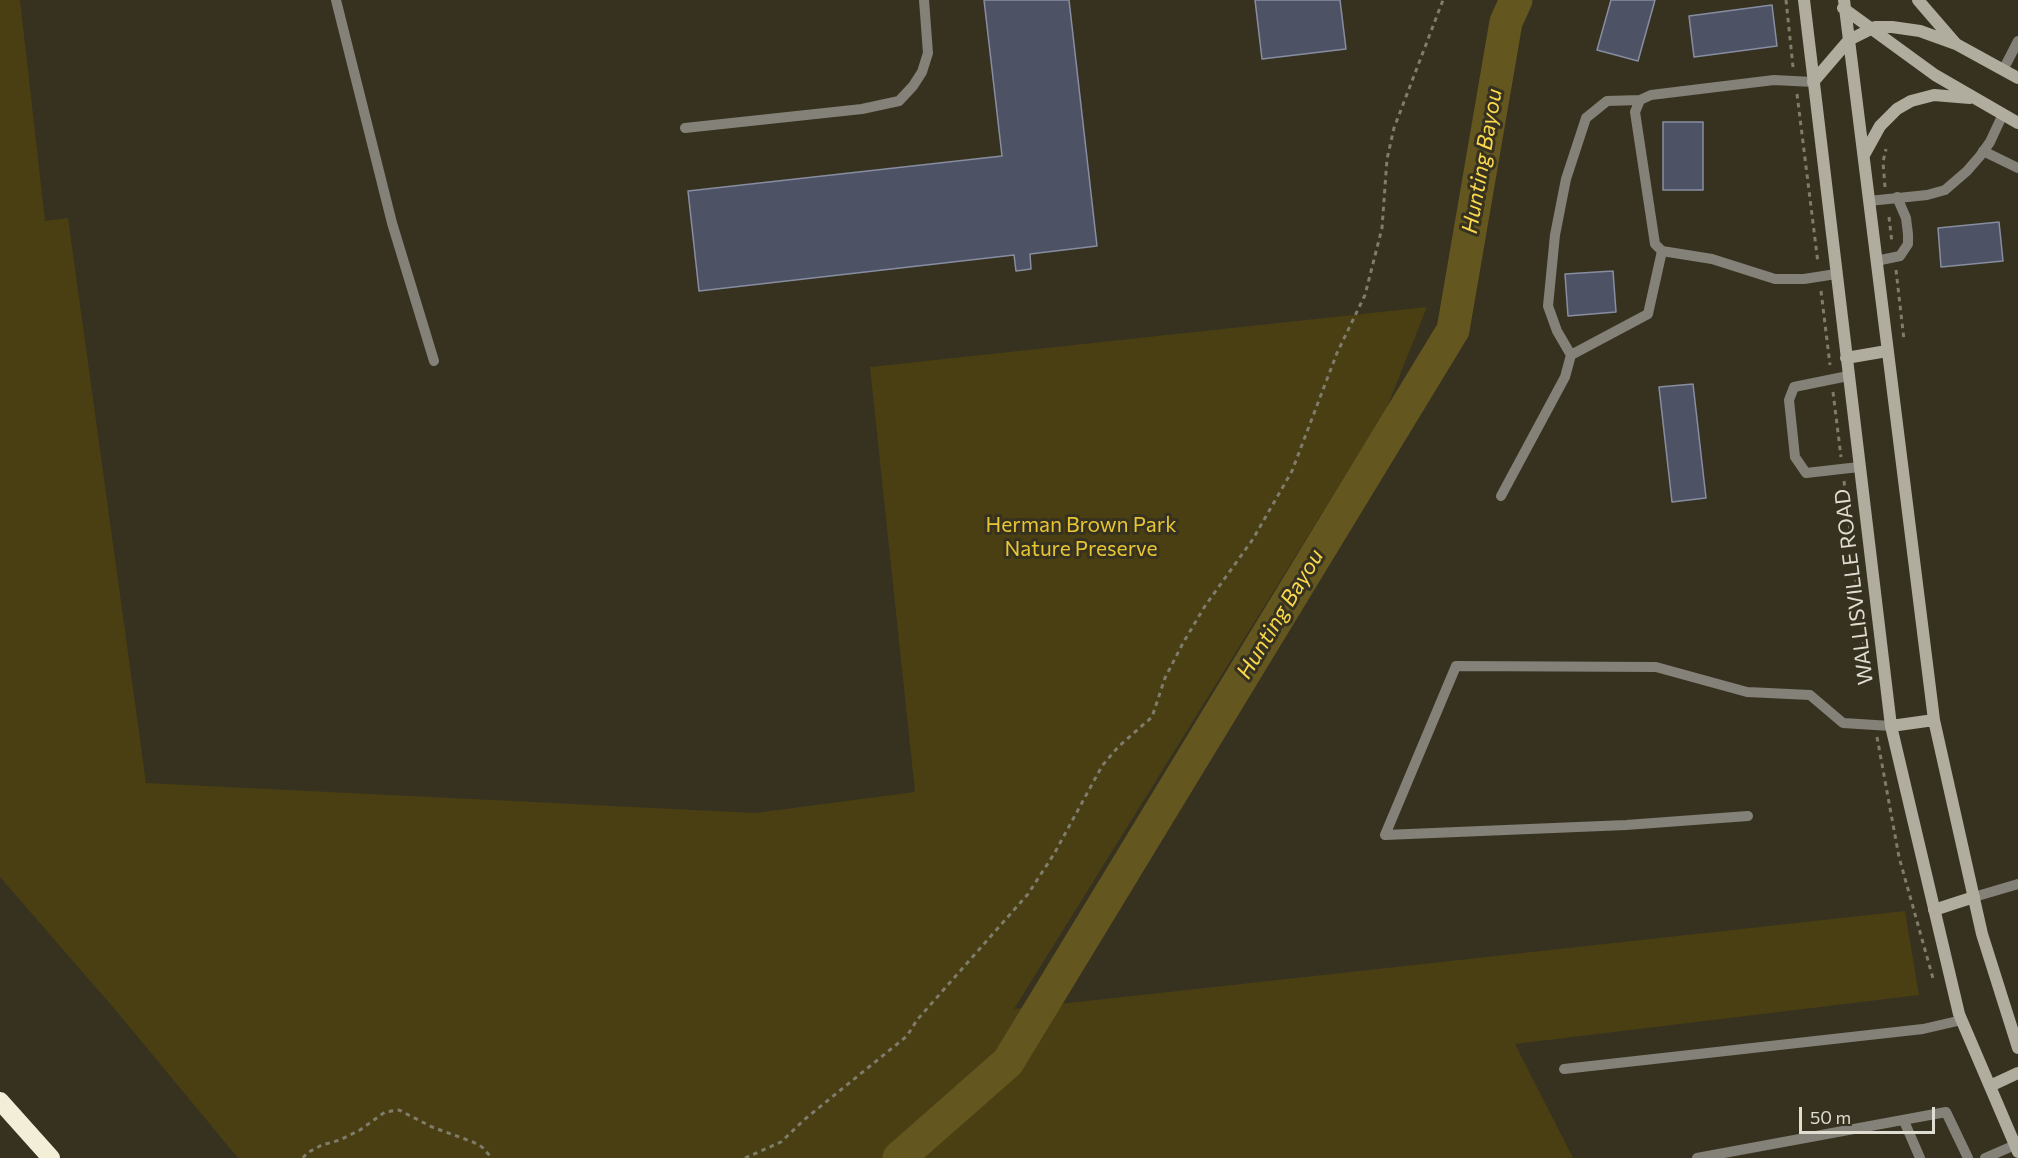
<!DOCTYPE html>
<html>
<head>
<meta charset="utf-8">
<style>
  body { margin:0 }
  #map { position:relative; width:2018px; height:1158px; overflow:hidden; background:#373220; font-family:Commissioner,sans-serif }
  canvas { display:block }
  .scale { position:absolute; left:1799px; top:1107px; width:136px; height:27px; box-sizing:border-box; border:3px solid #dfddd1; border-top:0; padding-left:8px; font-size:18px; line-height:21px; white-space:nowrap; color:#dfddd1; -webkit-text-stroke:4px #373220; paint-order:stroke }
</style>
</head>
<body>
<div id="map">
<canvas width="2018" height="1158"></canvas>
<div class="scale">50 m</div>
</div>
<script>
const c = document.querySelector('canvas').getContext('2d');
c.lineJoin = 'round';
function paint(path, color) {
  c.fillStyle = color;
  c.fill(path, 'evenodd');
}
function poly(rows) {
  const path = new Path2D();
  for (const r of rows) {
    path.moveTo(r[0], r[1]);
    for (let i = 2; i < r.length; i += 2) path.lineTo(r[i], r[i + 1]);
  }
  return path;
}
function trace(path, color, width, dash) {
  c.strokeStyle = color;
  c.lineWidth = width;
  c.lineCap = dash ? 'butt' : 'round';
  c.setLineDash(dash || []);
  c.stroke(path);
}
function drawText(font, color, halo, rows, align = 'center') {
  c.font = font + ' Commissioner,sans-serif';
  c.lineWidth = 6;
  c.setLineDash([]);
  c.textBaseline = 'middle';
  c.strokeStyle = halo;
  c.fillStyle = color;
  for (const [text, x, y, turn = 0] of rows) {
    c.save();
    c.translate(x, y);
    c.rotate((+turn || 0) * Math.PI / 180);
    c.textAlign = isNaN(turn) ? turn : align;
    if (halo) c.strokeText(text, 0, 0);
    c.fillText(text, 0, 0);
    c.restore();
  }
}
paint(poly([
  [0,0,20,0,45,221,68,218,146,783,755,813,915,792,870,367,1427,307,1385,412,1014,1009,1905,911,1919,995,1515,1044,1573,1158,238,1158,112,1006,0,877]
]), '#493f12');
trace(poly([
  [899,1158,1008,1062,1453,330,1506,22,1516,0]
]), '#64561f', 33);
const building = poly([
  [984,0,1069,0,1097,246,1030,254,1031,269,1016,271,1014,255,699,291,688,191,1002,156,984,0],
  [1255,0,1340,0,1346,49,1262,59,1255,0],
  [1611,0,1655,0,1638,61,1597,50,1611,0],
  [1772,5,1777,46,1694,57,1689,16,1772,5],
  [1663,122,1703,122,1703,190,1663,190,1663,122],
  [1999,222,2003,261,1941,267,1938,228,1999,222],
  [1613,271,1616,312,1568,316,1565,274,1613,271],
  [1693,384,1706,498,1672,502,1659,387,1693,384]
]);
paint(building, '#4d5265');
trace(building, '#888ea2', 1.5);
trace(poly([
  [1786,0,1793,67],
  [1797,94,1818,263],
  [1885,187,1883,162,1886,149],
  [1889,217,1892,243],
  [1896,270,1904,340],
  [1821,291,1830,365],
  [1833,392,1841,457],
  [1844,481,1866,662],
  [1877,737,1899,857,1934,982],
  [303,1158,307,1153,322,1145,340,1140,360,1130,385,1112,399,1110,432,1127,473,1142,482,1147,492,1158],
  [745,1158,781,1142,805,1119,907,1036,917,1020,1028,894,1054,854,1102,766,1118,747,1152,717,1165,678,1183,643,1205,606,1253,539,1292,471,1337,353,1365,295,1382,228,1387,159,1394,128,1443,0]
]), '#7f7c6c', 3, [4.5, 4.5]);
trace(poly([
  [336,0,392,223,434,361],
  [2003,70,2018,41],
  [1813,82,1774,80,1651,95,1640,100,1635,112,1655,244,1662,251,1712,259,1775,279,1804,279,1836,274],
  [685,128,862,109,899,101,913,86,922,72,928,53,924,0],
  [1983,151,2018,168],
  [1869,201,1927,195,1945,190,1967,171,1980,156,1990,142,2003,114],
  [1876,261,1900,256,1908,244,1908,234,1906,218,1897,197],
  [1571,355,1648,314,1662,251],
  [1848,376,1794,387,1789,400,1795,457,1806,473,1859,467],
  [1501,496,1565,377,1571,355,1557,331,1548,306,1555,235,1566,179,1586,118,1607,101,1640,100],
  [1748,816,1626,825,1385,835,1456,666,1656,667,1747,692,1810,695,1843,723,1891,726],
  [1974,897,2018,884],
  [1564,1069,1923,1029,1962,1020],
  [1904,1121,1920,1158],
  [1697,1158,1946,1112,1968,1158],
  [1985,1158,2015,1145]
]), '#838178', 10);
trace(poly([
  [1804,0,1891,726,1959,1014,2018,1152],
  [1844,0,1934,720,1982,934,2018,1048],
  [1918,0,1956,44,2018,78],
  [1843,8,1935,75,2018,123],
  [1813,82,1849,40,1875,27,1892,27,1920,31,1956,44],
  [1864,155,1880,126,1897,109,1911,101,1934,95,1970,98],
  [1846,358,1887,351],
  [1891,726,1934,720],
  [1934,910,1974,897],
  [1990,1086,2018,1073]
]), '#b0ad9e', 12);
trace(poly([
  [0,1101,51,1158]
]), '#f3eed7', 18);
drawText('21px', '#e7c634', '#373220', [
  ["Herman Brown Park",1081,525],
  ["Nature Preserve",1081,549]
]);
drawText('21px', '#dfddd1', '#373220', [
  ["WALLISVILLE ROAD",1854,587,-97]
]);
drawText('italic 22px', '#fbd94d', '#373220', [
  ["Hunting Bayou",1482,161,-80],
  ["Hunting Bayou",1280,614,-59]
]);
</script>
</body>
</html>
